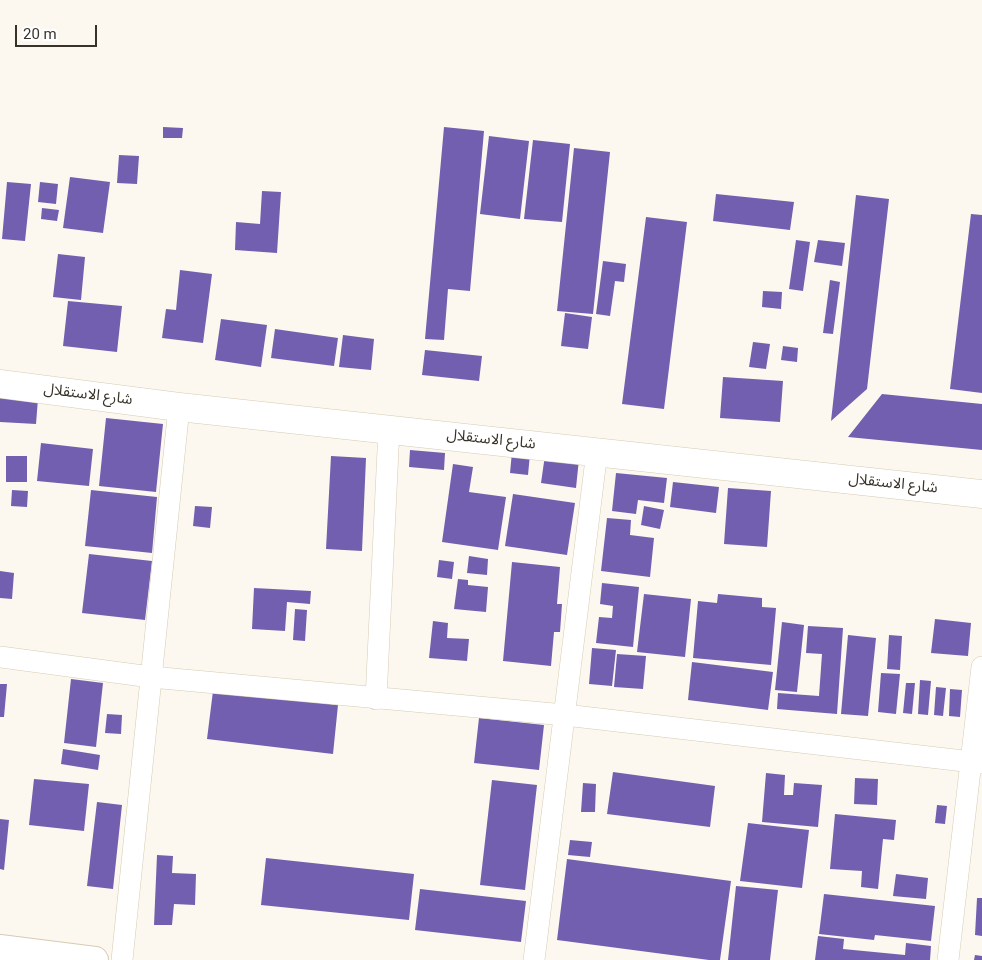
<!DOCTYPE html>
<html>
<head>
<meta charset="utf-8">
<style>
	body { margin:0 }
	#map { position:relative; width:982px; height:960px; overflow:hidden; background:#fdf8ef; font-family:Roboto,sans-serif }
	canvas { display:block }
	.scale { position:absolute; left:15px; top:25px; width:82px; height:22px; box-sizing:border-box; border:2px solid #38332a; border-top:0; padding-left:6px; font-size:15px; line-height:18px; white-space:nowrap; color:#38332a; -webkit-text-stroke:4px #fff; paint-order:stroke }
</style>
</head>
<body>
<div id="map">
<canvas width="982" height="960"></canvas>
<div class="scale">20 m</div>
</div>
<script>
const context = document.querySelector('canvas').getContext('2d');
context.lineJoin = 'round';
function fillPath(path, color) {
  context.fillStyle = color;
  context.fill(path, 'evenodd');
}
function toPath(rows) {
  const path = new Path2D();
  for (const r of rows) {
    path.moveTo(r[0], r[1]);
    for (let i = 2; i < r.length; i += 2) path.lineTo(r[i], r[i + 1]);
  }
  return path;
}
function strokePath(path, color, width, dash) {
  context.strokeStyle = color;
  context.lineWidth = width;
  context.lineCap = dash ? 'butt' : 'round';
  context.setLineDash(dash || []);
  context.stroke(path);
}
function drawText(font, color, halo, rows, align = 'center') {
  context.font = font + ' Roboto,"Noto Sans Arabic",sans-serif';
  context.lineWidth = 5;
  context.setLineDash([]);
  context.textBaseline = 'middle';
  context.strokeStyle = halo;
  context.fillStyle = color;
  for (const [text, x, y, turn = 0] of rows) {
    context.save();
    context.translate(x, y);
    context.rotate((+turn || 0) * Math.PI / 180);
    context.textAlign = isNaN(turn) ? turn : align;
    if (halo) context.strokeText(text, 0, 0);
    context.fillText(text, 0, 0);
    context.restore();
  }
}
const building = toPath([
	[163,127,183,128,182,138,163,138],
	[444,127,484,131,470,291,448,289,444,340,425,339],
	[489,136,529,141,520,219,480,214],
	[533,140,570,144,562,222,524,219],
	[574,148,610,152,593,314,557,311],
	[119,155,139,156,137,184,117,183],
	[70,177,110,182,103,233,63,228],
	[7,182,31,184,25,241,2,239],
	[40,182,58,184,56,204,38,202],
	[262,191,281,192,277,253,235,250,236,222,260,224],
	[716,194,794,202,790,230,713,221],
	[856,195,889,199,867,389,831,421],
	[42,208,59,210,57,221,41,219],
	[971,214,982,215,982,393,950,389],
	[646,217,687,222,664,409,622,404],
	[796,240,810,242,803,291,789,289],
	[818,240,845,243,842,266,814,262],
	[58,254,85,257,81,300,53,297],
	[603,261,626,264,624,282,615,281,610,316,596,314],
	[180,270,212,274,203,343,162,338,166,309,176,310],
	[830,280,840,282,833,334,823,333],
	[763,291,782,292,781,309,762,307],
	[68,301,122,306,117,352,63,346],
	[565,313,592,317,588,349,561,346],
	[221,319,267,325,261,367,215,360],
	[275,329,338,338,334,366,271,358],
	[343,335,374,339,371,370,339,367],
	[753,342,770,344,766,369,749,367],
	[783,346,798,348,797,362,781,360],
	[425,350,482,356,479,381,422,375],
	[723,377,783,381,780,422,720,418],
	[882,394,982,404,982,450,848,437],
	[0,397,38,399,36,424,0,422],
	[106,418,163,424,156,492,99,486],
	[41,443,93,449,89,486,37,481],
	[410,450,445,453,444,470,409,467],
	[512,452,530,454,528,475,510,473],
	[545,455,579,459,576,488,541,483],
	[6,456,27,456,27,482,6,482],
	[331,456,366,458,362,551,326,549],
	[453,464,473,467,469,492,506,497,498,550,442,542],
	[616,473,667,478,664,503,638,500,636,514,612,511],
	[673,482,719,487,716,513,670,507],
	[728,488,771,491,767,547,724,544],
	[12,490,28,491,27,507,11,506],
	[91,490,157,497,152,553,85,546],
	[513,494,575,503,567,555,505,546],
	[195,506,212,507,210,528,193,526],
	[644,506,664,510,660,529,641,525],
	[607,518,631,520,630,535,654,538,650,577,601,571],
	[89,554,152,561,145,620,82,613],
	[469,556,488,559,487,575,467,573],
	[439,560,454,562,452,579,437,577],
	[512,562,560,567,557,604,562,604,560,632,554,632,551,666,503,661],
	[0,571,14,573,12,599,0,598],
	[458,579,468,580,468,585,488,587,486,612,454,609],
	[602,583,639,587,633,647,596,643,599,617,612,618,613,606,600,604],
	[254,588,311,591,310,604,287,602,285,631,252,629],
	[644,594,691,599,685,657,637,652],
	[718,594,762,598,762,607,776,608,771,665,693,658,698,601,717,603],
	[295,609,307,610,305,641,293,640],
	[935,619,971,623,968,656,931,653],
	[433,621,448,623,447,638,469,639,467,661,429,658],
	[782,622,804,625,797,692,775,690],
	[808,626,843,628,837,714,777,709,778,693,819,696,822,654,806,653],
	[848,635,876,638,868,716,841,714],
	[889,635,902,636,900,670,887,669],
	[592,648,616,650,612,686,589,684],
	[617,654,646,656,643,689,614,687],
	[692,662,773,672,768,710,688,700],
	[881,673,900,674,896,714,878,712],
	[71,679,103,683,96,747,64,743],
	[920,680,931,681,928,715,918,714],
	[906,683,915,683,912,714,903,713],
	[0,684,7,684,4,717,0,717],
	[936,687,946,688,943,716,934,715],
	[950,689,962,690,960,717,949,716],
	[213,691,338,705,333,754,207,739],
	[107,714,122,715,121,734,105,733],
	[479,718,544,725,539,770,474,763],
	[63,749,100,755,98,770,61,764],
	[613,772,715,786,710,827,607,814],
	[766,773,785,775,784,795,793,795,794,783,822,785,818,827,762,822],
	[855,778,878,779,877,805,854,804],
	[34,779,89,784,84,831,29,825],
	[492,780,537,785,525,890,480,885],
	[583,783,596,784,595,812,581,812],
	[97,802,122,805,113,889,87,886],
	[937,805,947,806,945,824,935,823],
	[835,814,896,820,894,840,883,839,878,889,861,887,862,871,830,869],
	[0,819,9,820,4,870,0,869],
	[748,823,809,830,802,888,740,881],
	[570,840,592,842,590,857,568,855],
	[157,855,173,856,172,873,196,874,195,905,174,904,172,925,154,925],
	[266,858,414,874,409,920,261,905],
	[567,859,731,881,720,960,709,960,557,940],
	[896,874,928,878,926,899,893,896],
	[736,886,778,890,770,960,728,960],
	[420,889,526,901,521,942,415,930],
	[824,894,935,906,931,941,875,935,874,940,819,934],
	[977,898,982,898,982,936,975,935],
	[818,936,844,939,843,949,905,955,906,943,931,946,930,960,815,960],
	[975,955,982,956,982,960,974,960]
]);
const minor = toPath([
	[0,657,151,677,565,715,982,763],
	[376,699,389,429],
	[122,960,179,407],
	[534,960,597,451],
	[948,960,982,667]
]);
const tertiary = toPath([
	[0,948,95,960]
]);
const trunk = toPath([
	[0,384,179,407,982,494]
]);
const streetNames = [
	["شارع الاستقلال",88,395,7],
	["شارع الاستقلال",491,440,6],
	["شارع الاستقلال",893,484,6]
];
fillPath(building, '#725faf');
strokePath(minor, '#d6cbb4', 22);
strokePath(tertiary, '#d6cbb4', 28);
strokePath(trunk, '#d6cbb4', 29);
strokePath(minor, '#fff', 21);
strokePath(tertiary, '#fff', 26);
strokePath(trunk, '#fff', 28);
drawText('15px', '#38332a', '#fff', streetNames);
</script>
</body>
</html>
